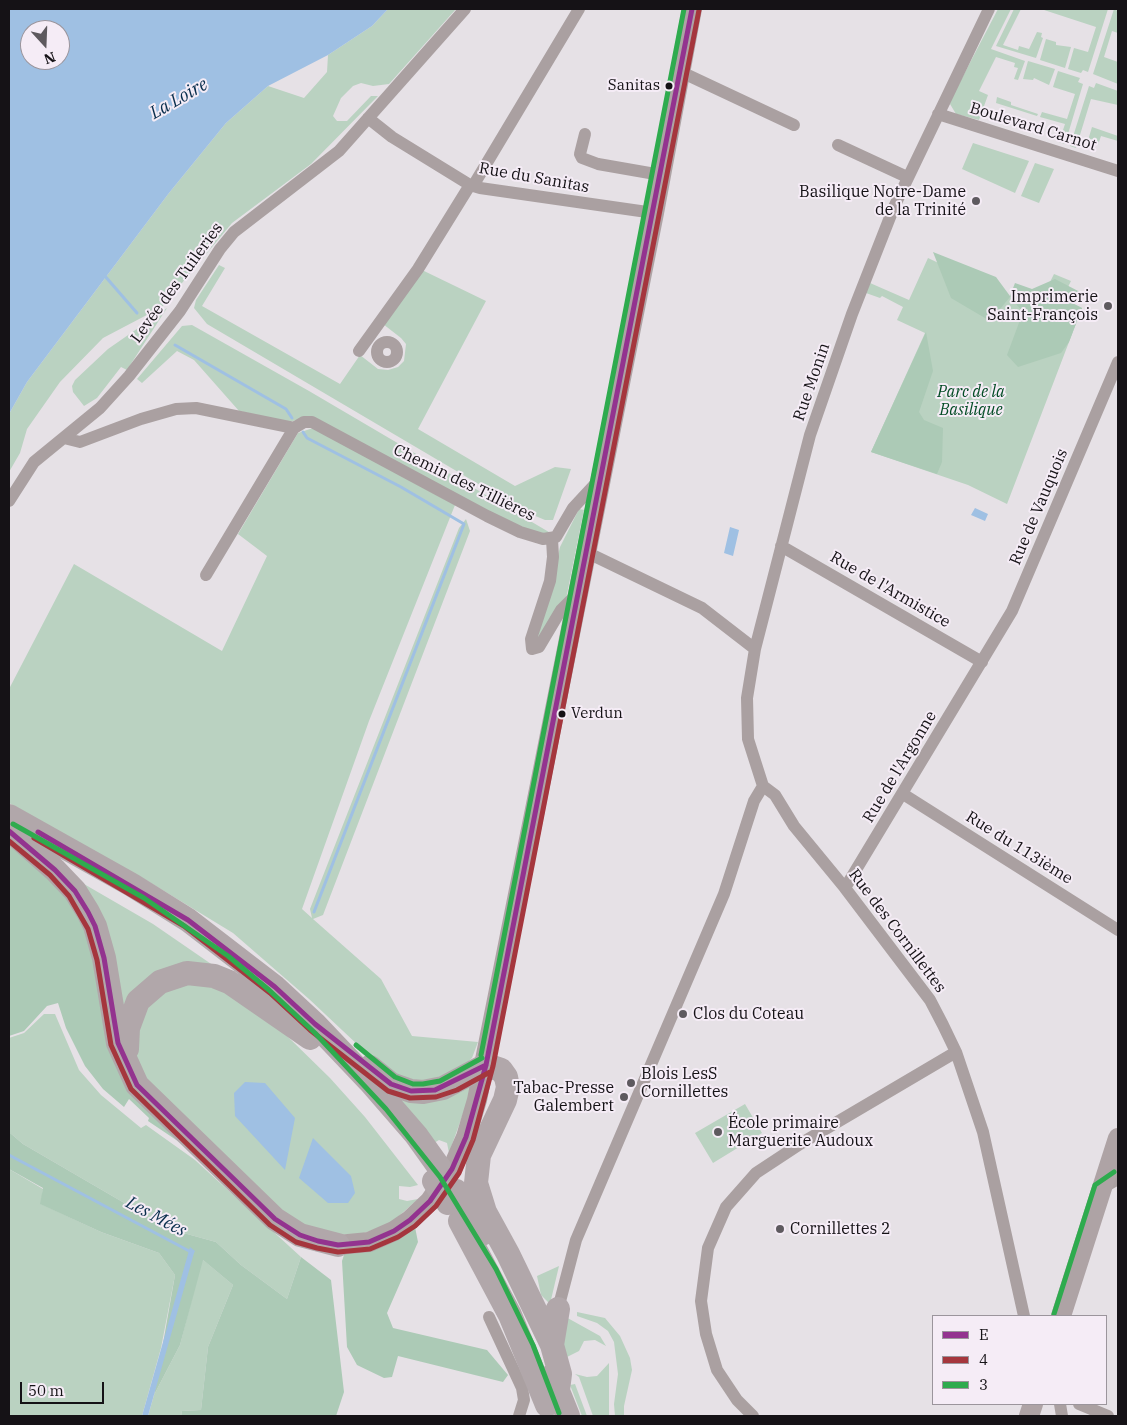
<!DOCTYPE html>
<html>
<head>
<meta charset="utf-8">
<style>
	body { margin:0 }
	#map { position:relative; width:1127px; height:1425px; overflow:hidden; background:#e6e1e6; font-family:"IBM Plex Serif",serif }
	canvas { display:block }
	.frame { position:absolute; inset:0; border:10px solid #151216; pointer-events:none }
	.legend { position:absolute; left:932px; top:1315px; width:175px; height:90px; box-sizing:border-box; background:#f5ecf6; border:1px solid #9b959c; margin:0; padding:6px 9px; list-style:none; font-size:15px; color:#151216 }
	.legend li { display:flex; align-items:center; gap:10px; height:25px }
	.legend b { width:25px; border:1px solid #9b959c }
	.north { position:absolute; left:20px; top:20px; width:50px; height:50px; box-sizing:border-box; background:#f5ecf6; border:1px solid #9b959c; border-radius:50%; rotate:160deg; font-size:14px; font-weight:700; line-height:20px; text-align:center; color:#151216 }
	.north::after { content:''; display:block; margin:auto; width:18px; height:22px; background:#5e5a5f; clip-path:polygon(50% 0,100% 100%,50% 72%,0 100%) }
	.scale { position:absolute; left:20px; top:1382px; width:84px; height:22px; box-sizing:border-box; border:2px solid #151216; border-top:0; padding-left:6px; font-size:15px; line-height:18px; white-space:nowrap; color:#151216; -webkit-text-stroke:4px #f5ecf6; paint-order:stroke }
</style>
</head>
<body>
<div id="map">
<canvas width="1127" height="1425"></canvas>
<div class="frame"></div>
<ul class="legend">
<li><b style="height:6px;background:#93338f"></b>E</li>
<li><b style="height:6px;background:#a5363d"></b>4</li>
<li><b style="height:6px;background:#2eab4e"></b>3</li>
</ul>
<div class="north">N</div>
<div class="scale">50 m</div>
</div>
<script>
const context = document.querySelector('canvas').getContext('2d');
context.lineJoin = 'round';
function fillPath(path, color) {
  context.fillStyle = color;
  context.fill(path, 'evenodd');
}
function toPath(rows) {
  const path = new Path2D();
  for (const r of rows) {
    if (r.length === 3) {
      path.moveTo(r[0] + r[2], r[1]);
      path.arc(r[0], r[1], r[2], 0, 2 * Math.PI);
      continue;
    }
    path.moveTo(r[0], r[1]);
    for (let i = 2; i < r.length; i += 2) path.lineTo(r[i], r[i + 1]);
  }
  return path;
}
function strokePath(path, color, width, dash) {
  context.strokeStyle = color;
  context.lineWidth = width;
  context.lineCap = dash ? 'butt' : 'round';
  context.setLineDash(dash || []);
  context.stroke(path);
}
function drawText(font, color, halo, rows, align = 'center') {
  context.font = font + ' "IBM Plex Serif",serif';
  context.lineWidth = 4;
  context.setLineDash([]);
  context.textBaseline = 'middle';
  context.strokeStyle = halo;
  context.fillStyle = color;
  for (const [text, x, y, turn = 0] of rows) {
    context.save();
    context.translate(x, y);
    context.rotate((+turn || 0) * Math.PI / 180);
    context.textAlign = isNaN(turn) ? turn : align;
    if (halo) context.strokeText(text, 0, 0);
    context.fillText(text, 0, 0);
    context.restore();
  }
}
const green = toPath([
	[388,9,456,9,389,84,373,86,361,83,353,86,341,98,333,116,337,121,347,121,371,96,378,96,311,164,232,223,162,307,103,338,60,382,27,429,20,453,9,472,9,414,27,382,169,193,226,123,268,86,304,98,327,72,328,55,372,26],
	[998,9,1011,9,991,49,1025,61,1018,80,1014,79,1018,68,1014,67,1015,63,996,57,979,91,988,95,979,120,956,114,950,104,951,99],
	[1014,9,1021,9,1003,45,1018,50,1019,46,1029,49,1037,32,1042,33,1041,37,1043,38,1036,58,996,46],
	[1041,9,1108,9,1088,72,1083,70,1081,73,1068,69,1074,48,1088,52,1096,27],
	[1114,9,1118,11,1118,33,1112,31,1104,57,1118,62,1118,84,1093,74],
	[1046,39,1056,42,1056,45,1071,47,1065,68,1040,60],
	[1028,61,1055,69,1049,85,1034,78,1033,80,1023,79],
	[1058,71,1080,78,1078,82,1083,84,1065,144,1059,142,1065,124,1040,117,1042,112,1067,119,1075,94,1053,87],
	[1096,83,1118,91,1118,105,1091,99,1076,148,1070,146,1089,86,1094,88],
	[997,97,1011,102,1011,105,1038,114,1037,116,996,103],
	[1092,127,1118,136,1118,141,1101,136,1098,145,1091,143,1089,137],
	[973,143,1029,161,1015,193,962,169],
	[1035,163,1054,169,1039,203,1021,196],
	[928,258,1010,297,1035,312,1054,274,1071,281,1068,287,1080,292,1074,304,1082,308,1007,504,968,485,871,452,925,333,897,320,903,307,882,296,880,298,866,293,870,283,909,300],
	[219,265,225,268,202,306,340,384,360,355,378,369,388,370,398,367,404,361,406,344,401,338,383,324,422,270,486,301,418,429,515,486,555,467,571,469,553,520,545,520,526,512,207,324,194,308,196,300],
	[167,308,127,370,121,367,97,398,84,406,73,392,72,386,75,380,108,349],
	[192,325,309,391,554,535,548,536,521,528,378,455,310,416,290,422,239,411,194,360,177,351,142,383,137,379,182,326],
	[313,428,455,505,369,721,302,909,312,918,310,909,459,528,466,519,470,531,323,915,313,919,381,979,412,1036,478,1042,472,1058,456,1073,429,1082,398,1077,376,1062,309,999,233,933,146,880,9,803,9,689,74,564,222,651,267,556,238,534,298,433],
	[579,509,584,510,566,599,536,644,560,547],
	[65,873,153,924,217,968,125,1010],
	[204,977,285,1034,330,1078,365,1117,418,1185,410,1187,399,1186,399,1199,407,1201,418,1199,390,1224,361,1234,334,1235,311,1229,283,1214,140,1072,133,1044,151,996],
	[44,1014,55,1014,79,1070,101,1095,141,1128,146,1125,195,1160,301,1257,287,1299,241,1265,216,1242,169,1229,23,1144,9,1132,9,1038,24,1033],
	[472,1078,469,1097,449,1153,447,1143,439,1140,434,1143,389,1089],
	[745,1104,762,1133,713,1163,695,1133],
	[9,1169,43,1189,41,1204,101,1232,159,1253,175,1275,161,1348,142,1416,9,1416],
	[202,1259,233,1285,208,1347,201,1410,182,1411,181,1416,148,1416,154,1395,180,1345],
	[559,1266,550,1304,541,1295,537,1276],
	[577,1312,605,1318,620,1336,630,1358,632,1370,624,1406,624,1416,615,1416,614,1404,618,1374,614,1342,608,1331,597,1323,577,1316],
	[564,1316,600,1336,606,1346,595,1340,584,1341,579,1351,565,1358,558,1329],
	[609,1363,609,1416,593,1416,579,1377,575,1374,587,1377,597,1376],
	[575,1384,587,1416,582,1416,570,1385]
]);
const forest = toPath([
	[933,252,996,277,1010,296,1015,283,1032,289,1055,279,1080,292,1074,304,1082,308,1069,342,1061,353,1018,367,1007,355,1023,312,1010,297,990,321,951,298],
	[926,332,933,371,919,412,924,420,943,428,942,462,937,474,871,452],
	[9,845,47,869,93,930,114,1051,197,1154,148,1121,149,1118,129,1099,124,1107,103,1089,85,1066,66,1028,58,1003,47,1006,24,1031,9,1036],
	[9,1132,23,1144,169,1229,216,1242,241,1265,287,1299,301,1257,331,1280,344,1392,336,1416,181,1416,182,1411,201,1410,208,1347,233,1285,203,1260,180,1345,154,1395,175,1275,159,1253,101,1232,40,1204,43,1188,9,1169],
	[415,1227,418,1242,387,1313,393,1328,487,1350,508,1375,503,1382,398,1356,392,1377,384,1378,357,1365,347,1347,342,1261,345,1252]
]);
const water = toPath([
	[10,9,388,9,372,26,328,55,268,86,226,123,169,193,27,382,9,414],
	[30,30,60,30,60,60,30,60],
	[975,508,988,514,985,521,971,515],
	[730,527,739,530,733,556,724,553],
	[245,1082,265,1083,295,1118,285,1170,235,1116,234,1093],
	[313,1138,351,1176,355,1193,348,1203,328,1203,299,1178],
	[190,1247,195,1251,194,1253,148,1416,142,1416]
]);
const stream = toPath([
	[104,275,137,313],
	[175,345,286,409,292,418],
	[303,432,307,438,401,487,464,524,314,912],
	[9,1155,191,1252]
]);
const street = toPath([
	[679,71,794,125],
	[938,114,1118,171],
	[368,118,392,137,470,185,480,188,654,213],
	[585,134,580,154,582,158,598,164,661,175],
	[838,145,907,177],
	[473,186,579,9],
	[387,352,10],
	[359,351,418,269,470,185],
	[64,438,80,442,141,419,176,409,196,408,294,428,304,422,312,422,487,516,520,532,543,539,556,537,573,508,598,481],
	[9,501,34,462,100,408,129,376,180,311,220,249,234,232,339,151,465,9],
	[552,539,553,557,550,581,531,639,532,649,539,647,561,610,577,594],
	[781,546,982,662],
	[586,552,702,608,755,649],
	[206,575,294,428],
	[763,786,748,739,747,698,755,649,810,435,852,314,894,207,989,9],
	[763,786,775,795,794,826,845,888,930,1000,943,1025,956,1052,983,1132,1024,1316],
	[903,794,1118,930],
	[845,888,1012,611,1118,362],
	[1102,1188,1118,1179],
	[558,1309,576,1240,724,894,754,801,763,786],
	[489,1317,522,1388,524,1400,519,1416],
	[1060,1404,1062,1416],
	[1079,1404,1108,1416],
	[753,1416,737,1400,717,1370,706,1334,701,1301,708,1248,726,1207,756,1173,800,1144,956,1052]
]);
const primary = toPath([
	[338,1245,369,1242,394,1231,410,1220,430,1201,452,1169,466,1137,477,1100,654,213,692,9],
	[1061,1316,1118,1138],
	[1029,1416,1033,1404]
]);
const highway = toPath([
	[9,816,132,885,188,920,275,987,315,1024,370,1082,416,1135,441,1170],
	[13,833,55,870,75,891,88,912,95,926,104,958,118,1043,137,1085,275,1219,300,1235,338,1245],
	[127,1049,128,1028,138,1001,160,982,187,973,214,976,229,982,310,1038],
	[370,1067,391,1084,411,1091,423,1092,443,1088,486,1065,501,1070,506,1077,508,1087,505,1100,479,1155,476,1183,485,1212,508,1254,552,1345,560,1374,558,1390],
	[456,1191,482,1234],
	[460,1221,510,1315,547,1405],
	[552,1345,558,1309],
	[552,1376,568,1416]
]);
const highwayBridge = toPath([
	[434,1181,448,1203]
]);
const bus1 = toPath([
	[9,831,55,870,75,891,88,912,95,926,104,958,118,1043,137,1085,275,1219,300,1235,318,1241,338,1245,369,1242,394,1231,410,1220,430,1201,452,1169,466,1137,486,1065,692,9],
	[38,832,188,920,275,987,315,1024,391,1084,411,1091,435,1090,486,1065]
]);
const bus2 = toPath([
	[34,838,184,926,270,993,310,1030,388,1091,410,1098,436,1097,457,1090,490,1072],
	[9,841,50,875,69,896,88,929,97,960,111,1045,131,1089,270,1225,296,1242,317,1248,338,1252,370,1249,398,1237,415,1226,436,1206,459,1173,473,1140,493,1066,699,10]
]);
const bus3 = toPath([
	[13,824,144,898,228,956,269,990,315,1033,386,1109,440,1177,496,1269,533,1345,559,1413],
	[356,1045,395,1077,413,1084,423,1084,440,1081,482,1058],
	[481,1055,684,9],
	[1054,1314,1095,1185,1114,1172]
]);
const markers = [
	[669,86,4.5,"#151216"],
	[976,201,5,"#5e5a5f"],
	[1108,306,5,"#5e5a5f"],
	[562,714,4.5,"#151216"],
	[683,1014,5,"#5e5a5f"],
	[631,1083,5,"#5e5a5f"],
	[624,1097,5,"#5e5a5f"],
	[718,1132,5,"#5e5a5f"],
	[780,1229,5,"#5e5a5f"]
];
const busNames = [
	["Sanitas",660,86],
	["Verdun",571,714,"left"]
];
const streetNames = [
	["Boulevard Carnot",1033,127,17],
	["Rue du Sanitas",534,178,10],
	["Levée des Tuileries",177,283,-54],
	["Rue Monin",812,382,-71],
	["Chemin des Tillières",464,483,26],
	["Rue de Vauquois",1039,507,-67],
	["Rue de l'Armistice",890,590,30],
	["Rue de l'Argonne",900,767,-59],
	["Rue du 113ième",1019,848,32],
	["Rue des Cornillettes",897,931,53]
];
const poiNames = [
	["Basilique Notre-Dame",966,192,"right"],
	["de la Trinité",966,210,"right"],
	["Imprimerie",1098,297,"right"],
	["Saint-François",1098,315,"right"],
	["Clos du Coteau",693,1014],
	["Blois LesS",641,1074],
	["Cornillettes",641,1092],
	["Tabac-Presse",614,1088,"right"],
	["Galembert",614,1106,"right"],
	["École primaire",728,1123],
	["Marguerite Audoux",728,1141],
	["Cornillettes 2",790,1229]
];
const parkNames = [
	["Parc de la",971,392],
	["Basilique",971,410]
];
const waterNames = [
	["La Loire",179,99,-30],
	["Les Mées",156,1217,28]
];
fillPath(green, '#bad2c1');
fillPath(forest, '#accab6');
fillPath(water, '#9fc0e3');
strokePath(stream, '#9fc0e3', 3);
strokePath(street, '#aaa0a1', 12);
strokePath(primary, '#aea3a5', 20);
strokePath(highway, '#b1a7aa', 24);
strokePath(highwayBridge, '#b1a7aa', 24);
strokePath(bus1, '#93338f', 5);
strokePath(bus2, '#a5363d', 5);
strokePath(bus3, '#2eab4e', 5);
for (const [x, y, r, color] of markers) {
  const dot = new Path2D();
  dot.arc(x, y, r, 0, 2 * Math.PI);
  context.fillStyle = color;
  context.fill(dot);
  strokePath(dot, '#f5ecf6', 2);
}
drawText('15px', '#151216', '#f5ecf6', busNames, 'right');
drawText('16px', '#151216', '#f5ecf6', streetNames);
drawText('16px', '#151216', '#f5ecf6', poiNames, 'left');
drawText('italic 16px', '#034c25', '#f5ecf6', parkNames);
drawText('italic 18px', '#092e4d', '#f5ecf6', waterNames);
</script>
</body>
</html>
